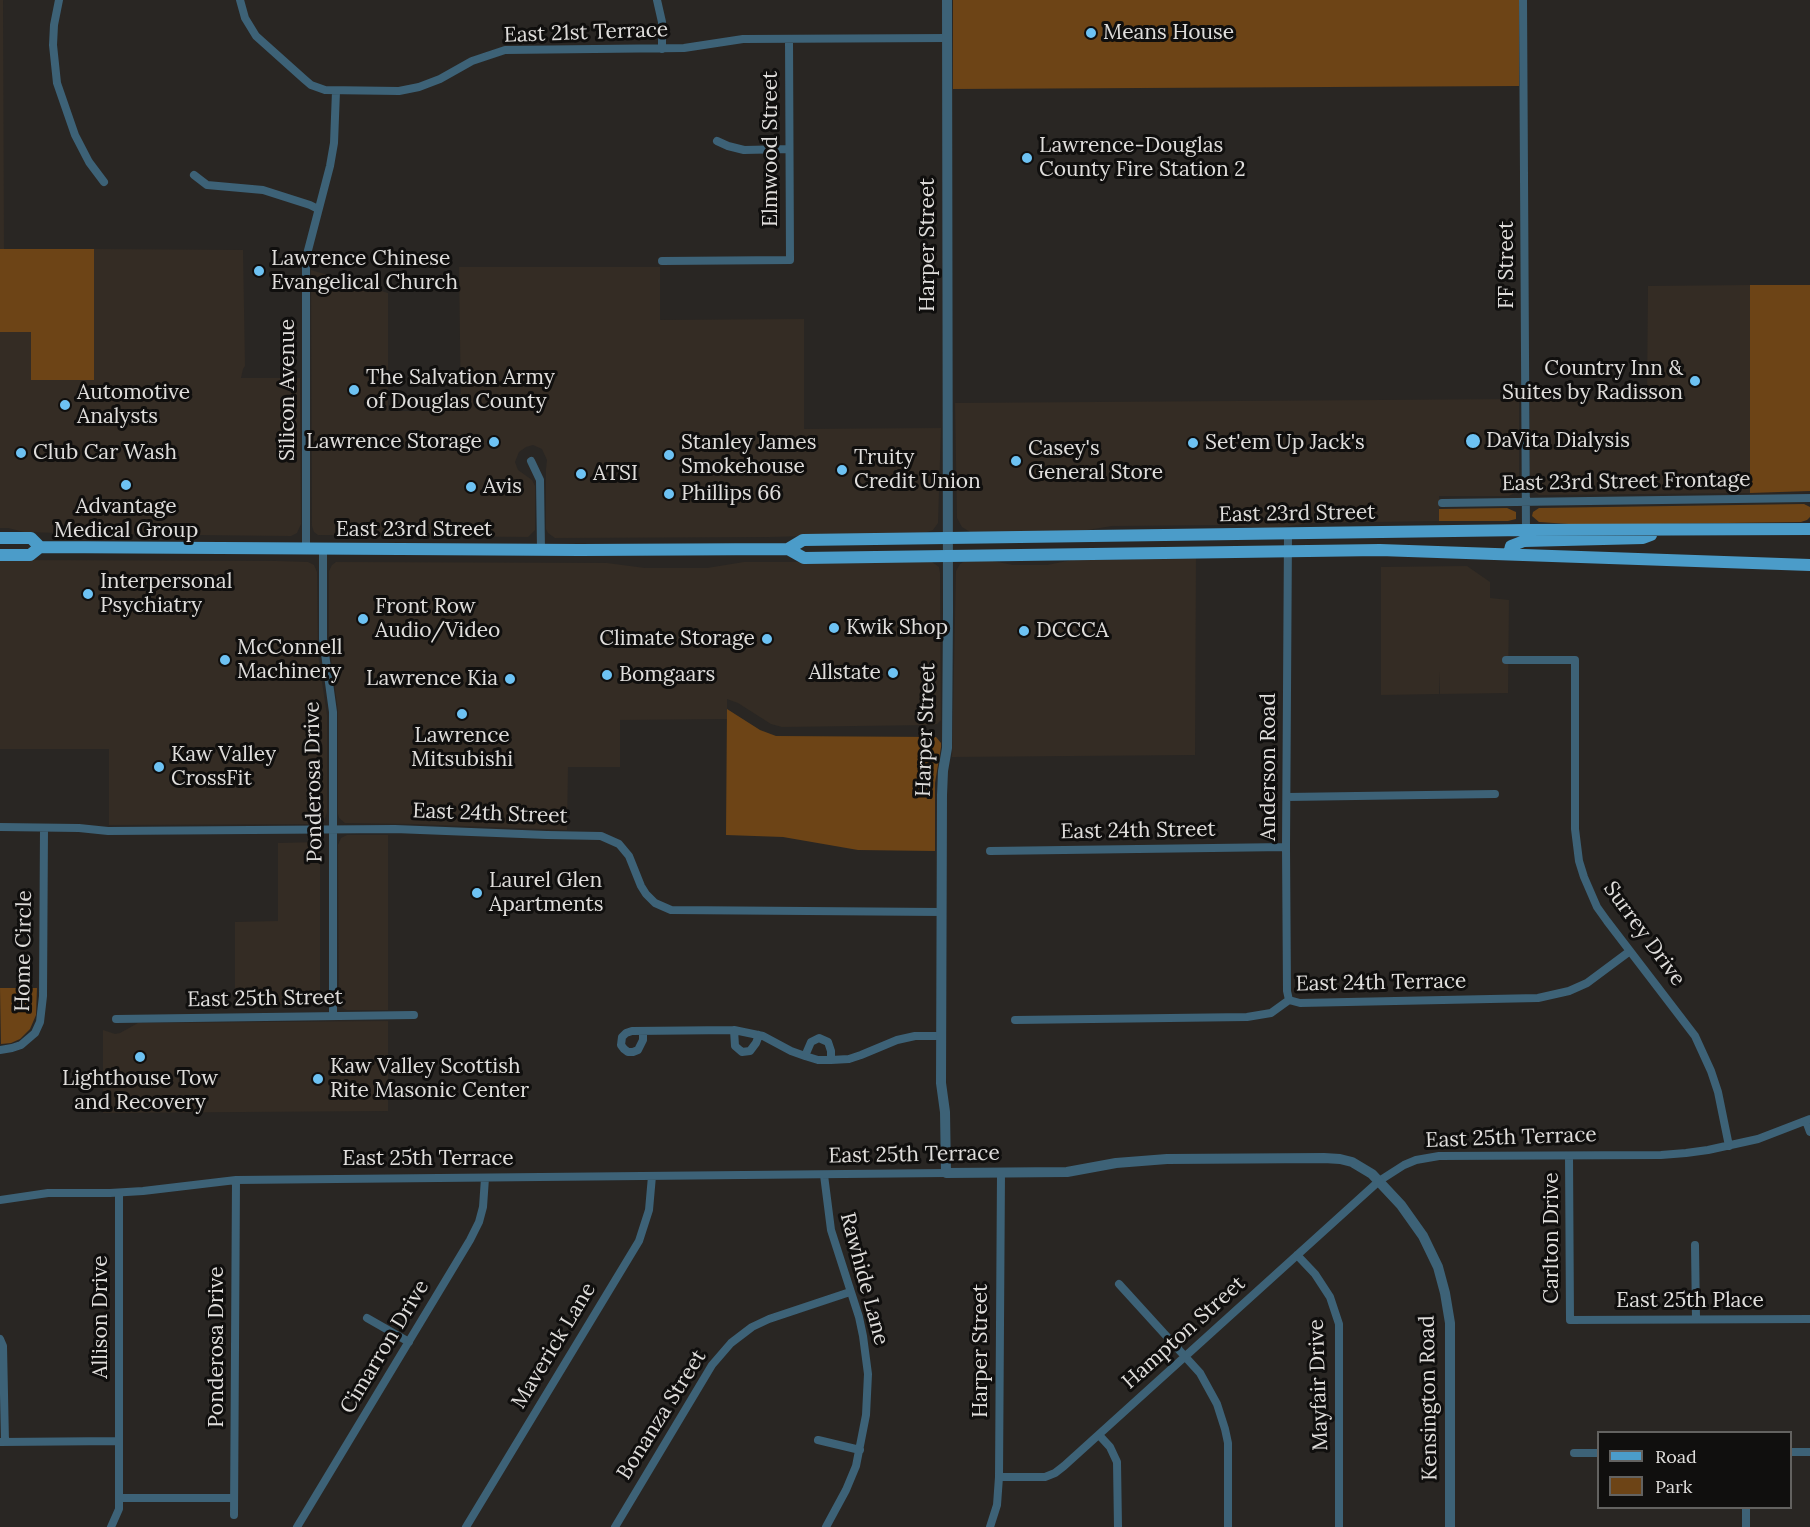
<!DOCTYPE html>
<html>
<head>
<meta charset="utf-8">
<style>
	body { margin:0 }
	#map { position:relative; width:1810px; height:1527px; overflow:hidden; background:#292623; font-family:Lora,serif }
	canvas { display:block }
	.legend { position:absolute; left:1597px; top:1431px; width:195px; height:78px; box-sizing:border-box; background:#100f0e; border:2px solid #636260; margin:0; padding:8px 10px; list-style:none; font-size:18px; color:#e0dedc }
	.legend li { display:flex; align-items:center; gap:12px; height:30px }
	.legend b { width:30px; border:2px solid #636260 }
</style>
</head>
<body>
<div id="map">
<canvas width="1810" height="1527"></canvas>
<ul class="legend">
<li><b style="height:8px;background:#4b9cc9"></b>Road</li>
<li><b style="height:16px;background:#6d4416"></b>Park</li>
</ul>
</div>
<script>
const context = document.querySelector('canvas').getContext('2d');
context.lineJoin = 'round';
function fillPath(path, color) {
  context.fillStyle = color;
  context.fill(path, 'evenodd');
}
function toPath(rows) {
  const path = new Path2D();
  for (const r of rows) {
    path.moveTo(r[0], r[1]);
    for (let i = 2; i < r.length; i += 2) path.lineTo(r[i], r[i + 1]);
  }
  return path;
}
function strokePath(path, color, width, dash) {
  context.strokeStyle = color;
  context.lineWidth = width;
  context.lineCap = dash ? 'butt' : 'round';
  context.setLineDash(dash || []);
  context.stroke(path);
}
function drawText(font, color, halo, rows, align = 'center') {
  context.font = font + ' Lora,serif';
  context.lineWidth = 6;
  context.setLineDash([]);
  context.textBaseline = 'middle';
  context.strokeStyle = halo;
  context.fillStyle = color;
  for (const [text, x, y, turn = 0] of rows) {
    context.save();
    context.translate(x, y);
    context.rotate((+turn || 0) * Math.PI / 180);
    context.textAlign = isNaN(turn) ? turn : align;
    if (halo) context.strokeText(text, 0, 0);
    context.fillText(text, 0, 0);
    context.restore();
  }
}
const built = toPath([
	[0,0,3,0,4,249,0,249],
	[94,249,243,250,245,366,243,369,241,378,300,378,301,524,297,533,291,536,94,534,24,532,8,528,0,528,0,332,31,332,94,380],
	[459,267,660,267,660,320,804,319,804,429,941,428,938,523,933,530,924,533,770,537,555,538,548,533,546,529,546,469,547,460,542,449,533,445,526,447,519,452,515,462,518,470,532,480,535,486,535,530,528,537,318,535,314,532,312,526,311,270,388,293,388,411,461,411],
	[1750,285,1750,493,1539,495,1533,491,1530,486,1530,400,1647,399,1648,286],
	[1519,399,1519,488,1516,492,1509,496,1439,496,1439,521,1309,523,1271,529,1230,525,1112,526,1075,532,970,532,962,527,957,518,955,403],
	[1196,558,1195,755,952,757,956,571,960,564,965,561,988,560,1013,565,1047,565,1072,560],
	[0,560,277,561,308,562,314,565,317,572,318,655,327,715,327,813,324,821,317,824,109,825,109,749,0,749],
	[336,562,607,563,645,568,707,568,744,562,932,562,939,567,940,573,941,720,937,724,932,725,782,727,771,724,738,703,727,699,727,719,620,720,620,767,568,767,567,830,413,824,345,823,339,818,338,814,338,711,329,643,329,571,332,565],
	[1467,566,1490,582,1490,598,1509,600,1508,693,1440,694,1440,671,1439,694,1381,695,1381,567],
	[347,835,388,835,388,1010,347,1010,343,1008,339,1003,338,845,341,838],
	[320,842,320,1004,235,1004,235,922,278,921,278,843],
	[388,1021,388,1111,103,1113,103,1030,115,1034,120,1033,138,1023]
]);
const green = toPath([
	[953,0,1519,0,1519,86,953,89],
	[0,249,94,249,94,380,31,380,31,332,0,332],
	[1750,285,1810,285,1810,491,1750,493],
	[1804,504,1810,507,1810,517,1807,520,1801,522,1583,525,1539,522,1532,516,1533,512,1539,508],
	[1507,508,1516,512,1516,519,1508,521,1439,521,1439,509],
	[727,709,760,730,776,736,936,737,941,743,941,747,935,783,935,851,858,850,783,837,726,835],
	[0,988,37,988,36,1015,30,1029,20,1039,11,1043,1,1044]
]);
const minor = toPath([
	[59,0,54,25,53,45,57,83,75,135,89,162,104,182],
	[240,0,245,18,256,36,304,79,311,85,325,90,399,91,419,87,440,79,472,61,505,50,684,48,743,39,947,38],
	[657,0,662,22,662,49],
	[1523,0,1526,530],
	[717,141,728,146,744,150,789,149],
	[194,175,207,185,263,190,310,205,318,209],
	[662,261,790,260,789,39],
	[531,461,540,480,541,550],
	[1442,503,1810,498],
	[1288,534,1286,847,1287,991,1289,1000],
	[306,549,306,258,330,166,334,143,336,91],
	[323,549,323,639,333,712,333,1016],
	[1506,660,1575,660,1575,829,1579,861,1584,877,1597,907,1607,921,1695,1036,1711,1071,1718,1092,1729,1146],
	[1287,797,1495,794],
	[0,827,79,828,108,831,395,829,547,835,601,836,619,844,629,856,641,886,646,894,655,903,671,910,942,912],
	[990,851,1286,847],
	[1289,1000,1300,1003,1538,998,1569,991,1587,983,1630,951],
	[116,1019,414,1015],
	[1015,1020,1247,1017,1271,1013,1289,1000],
	[734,1030,735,1046,742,1052,750,1051,756,1043,759,1035],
	[643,1031,643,1040,638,1050,633,1052,628,1052,624,1049,621,1045,622,1037,626,1033,632,1031,734,1030,763,1036,791,1051,805,1056,818,1060,831,1060,849,1059,861,1055,897,1040,915,1036,941,1036],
	[0,1050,12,1048,21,1045,35,1033,40,1022,43,996,44,828],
	[805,1056,811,1042,819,1038,828,1042,831,1051,831,1060],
	[1806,1121,1810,1132],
	[1569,1156,1570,1320,1810,1319],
	[824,1175,831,1230,859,1317,863,1336,868,1374,866,1415,856,1466,846,1490,826,1527],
	[0,1200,48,1193,110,1193,143,1191,236,1180,946,1173],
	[1695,1245,1696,1319],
	[1297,1255,1315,1274,1330,1297,1339,1324,1339,1527],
	[1119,1284,1200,1373,1217,1404,1225,1429,1228,1443,1228,1527],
	[367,1318,409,1342],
	[0,1339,3,1346,5,1442],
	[1099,1435,1110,1447,1117,1462,1118,1527],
	[818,1440,860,1450],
	[0,1442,119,1441],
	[1790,1452,1810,1452],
	[1574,1453,1598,1453],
	[999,1477,1045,1477,1055,1473,1064,1466,1379,1181,1404,1165,1416,1160,1439,1156,1661,1155,1686,1153,1708,1150,1758,1139,1810,1119],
	[119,1498,234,1498],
	[1746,1508,1746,1527],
	[234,1515,236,1180],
	[111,1527,119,1509,119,1193],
	[297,1527,470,1240,479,1222,483,1207,485,1178],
	[466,1527,639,1241,649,1210,652,1176],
	[615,1527,712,1365,731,1343,752,1327,769,1319,850,1292],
	[990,1527,997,1505,999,1477,1001,1173]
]);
const tertiary = toPath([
	[947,0,948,612,947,748,943,771,942,795,941,1083,945,1112,946,1173,1067,1172,1116,1163,1167,1159,1324,1158,1340,1159,1352,1162,1372,1174,1401,1205,1423,1236,1438,1267,1445,1293,1450,1323,1450,1527]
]);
const primary = toPath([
	[0,538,31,538,40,547],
	[788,549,803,540,1526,530,1810,529],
	[1509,554,1511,546,1524,541,1643,538,1651,535],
	[0,555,30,555,40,547,580,550,788,549,804,558,1380,550,1810,565]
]);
const markers = [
	[1091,33,6,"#6dc2f3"],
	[1027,158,6,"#6dc2f3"],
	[259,271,6,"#6dc2f3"],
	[1695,381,6,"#6dc2f3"],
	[354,390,6,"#6dc2f3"],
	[65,405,6,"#6dc2f3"],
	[1473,441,8,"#6dc2f3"],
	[494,442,6,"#6dc2f3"],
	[1193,443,6,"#6dc2f3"],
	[21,453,6,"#6dc2f3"],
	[669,455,6,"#6dc2f3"],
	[1016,461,6,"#6dc2f3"],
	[842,470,6,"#6dc2f3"],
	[581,474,6,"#6dc2f3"],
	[126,485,6,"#6dc2f3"],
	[471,487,6,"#6dc2f3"],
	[669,494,6,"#6dc2f3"],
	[88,594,6,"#6dc2f3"],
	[363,619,6,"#6dc2f3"],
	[834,628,6,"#6dc2f3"],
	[1024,631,6,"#6dc2f3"],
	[767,639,6,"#6dc2f3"],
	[225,660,6,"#6dc2f3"],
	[893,673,6,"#6dc2f3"],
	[607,675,6,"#6dc2f3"],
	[510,679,6,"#6dc2f3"],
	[462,714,6,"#6dc2f3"],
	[159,767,6,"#6dc2f3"],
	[477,893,6,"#6dc2f3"],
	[140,1057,6,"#6dc2f3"],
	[318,1079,6,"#6dc2f3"]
];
const streetNames = [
	["East 21st Terrace",586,33,-2],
	["Elmwood Street",771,149,-90],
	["Harper Street",928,245,-90],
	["FF Street",1507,265,-90],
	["Silicon Avenue",288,390,-90],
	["East 23rd Street Frontage",1626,482,-1],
	["East 23rd Street",1297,514,-1],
	["East 23rd Street",414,530],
	["Harper Street",926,730,-88],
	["Anderson Road",1269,767,-90],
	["Ponderosa Drive",314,782,-91],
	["East 24th Street",490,814,2],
	["East 24th Street",1138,831,-1],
	["Surrey Drive",1644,934,54],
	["Home Circle",24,951,-89],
	["East 24th Terrace",1381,983,-1],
	["East 25th Street",265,999,-1],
	["East 25th Terrace",1511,1138,-2],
	["East 25th Terrace",914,1155,-1],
	["East 25th Terrace",428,1159],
	["Carlton Drive",1552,1238,-90],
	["Rawhide Lane",864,1279,75],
	["East 25th Place",1690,1301],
	["Allison Drive",101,1317,-90],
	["Hampton Street",1184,1333,-42],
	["Maverick Lane",554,1346,-59],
	["Ponderosa Drive",217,1347,-90],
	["Cimarron Drive",385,1347,-59],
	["Harper Street",981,1351,-90],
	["Mayfair Drive",1319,1385,-92],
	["Kensington Road",1429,1398,-91],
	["Bonanza Street",662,1415,-58]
];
const poiNames = [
	["Means House",1103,33],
	["Lawrence-Douglas",1039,146],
	["County Fire Station 2",1039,170],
	["Lawrence Chinese",271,259],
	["Evangelical Church",271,283],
	["Country Inn &",1683,369,"right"],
	["Suites by Radisson",1683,393,"right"],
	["The Salvation Army",366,378],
	["of Douglas County",366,402],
	["Automotive",77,393],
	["Analysts",77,417],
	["DaVita Dialysis",1486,441],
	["Lawrence Storage",482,442,"right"],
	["Stanley James",681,443],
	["Smokehouse",681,467],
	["Set'em Up Jack's",1205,443],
	["Casey's",1028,449],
	["General Store",1028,473],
	["Club Car Wash",33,453],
	["Truity",854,458],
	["Credit Union",854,482],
	["ATSI",593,474],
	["Avis",483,487],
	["Phillips 66",681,494],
	["Advantage",126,507,"center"],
	["Medical Group",126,531,"center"],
	["Interpersonal",100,582],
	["Psychiatry",100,606],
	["Front Row",375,607],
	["Audio/Video",375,631],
	["Kwik Shop",846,628],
	["DCCCA",1036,631],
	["Climate Storage",755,639,"right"],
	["McConnell",237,648],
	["Machinery",237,672],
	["Allstate",881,673,"right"],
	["Bomgaars",619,675],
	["Lawrence Kia",498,679,"right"],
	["Lawrence",462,736,"center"],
	["Mitsubishi",462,760,"center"],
	["Kaw Valley",171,755],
	["CrossFit",171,779],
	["Laurel Glen",489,881],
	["Apartments",489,905],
	["Kaw Valley Scottish",330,1067],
	["Rite Masonic Center",330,1091],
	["Lighthouse Tow",140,1079,"center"],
	["and Recovery",140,1103,"center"]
];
fillPath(built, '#342c24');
fillPath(green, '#6d4416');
strokePath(minor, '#3d6277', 8);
strokePath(tertiary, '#3d6277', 10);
strokePath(primary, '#4b9cc9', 12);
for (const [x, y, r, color] of markers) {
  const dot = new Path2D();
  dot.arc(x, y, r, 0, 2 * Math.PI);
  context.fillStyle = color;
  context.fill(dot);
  strokePath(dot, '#100f0e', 2);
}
drawText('21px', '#e0dedc', '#100f0e', streetNames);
drawText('21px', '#e0dedc', '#100f0e', poiNames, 'left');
</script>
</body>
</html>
